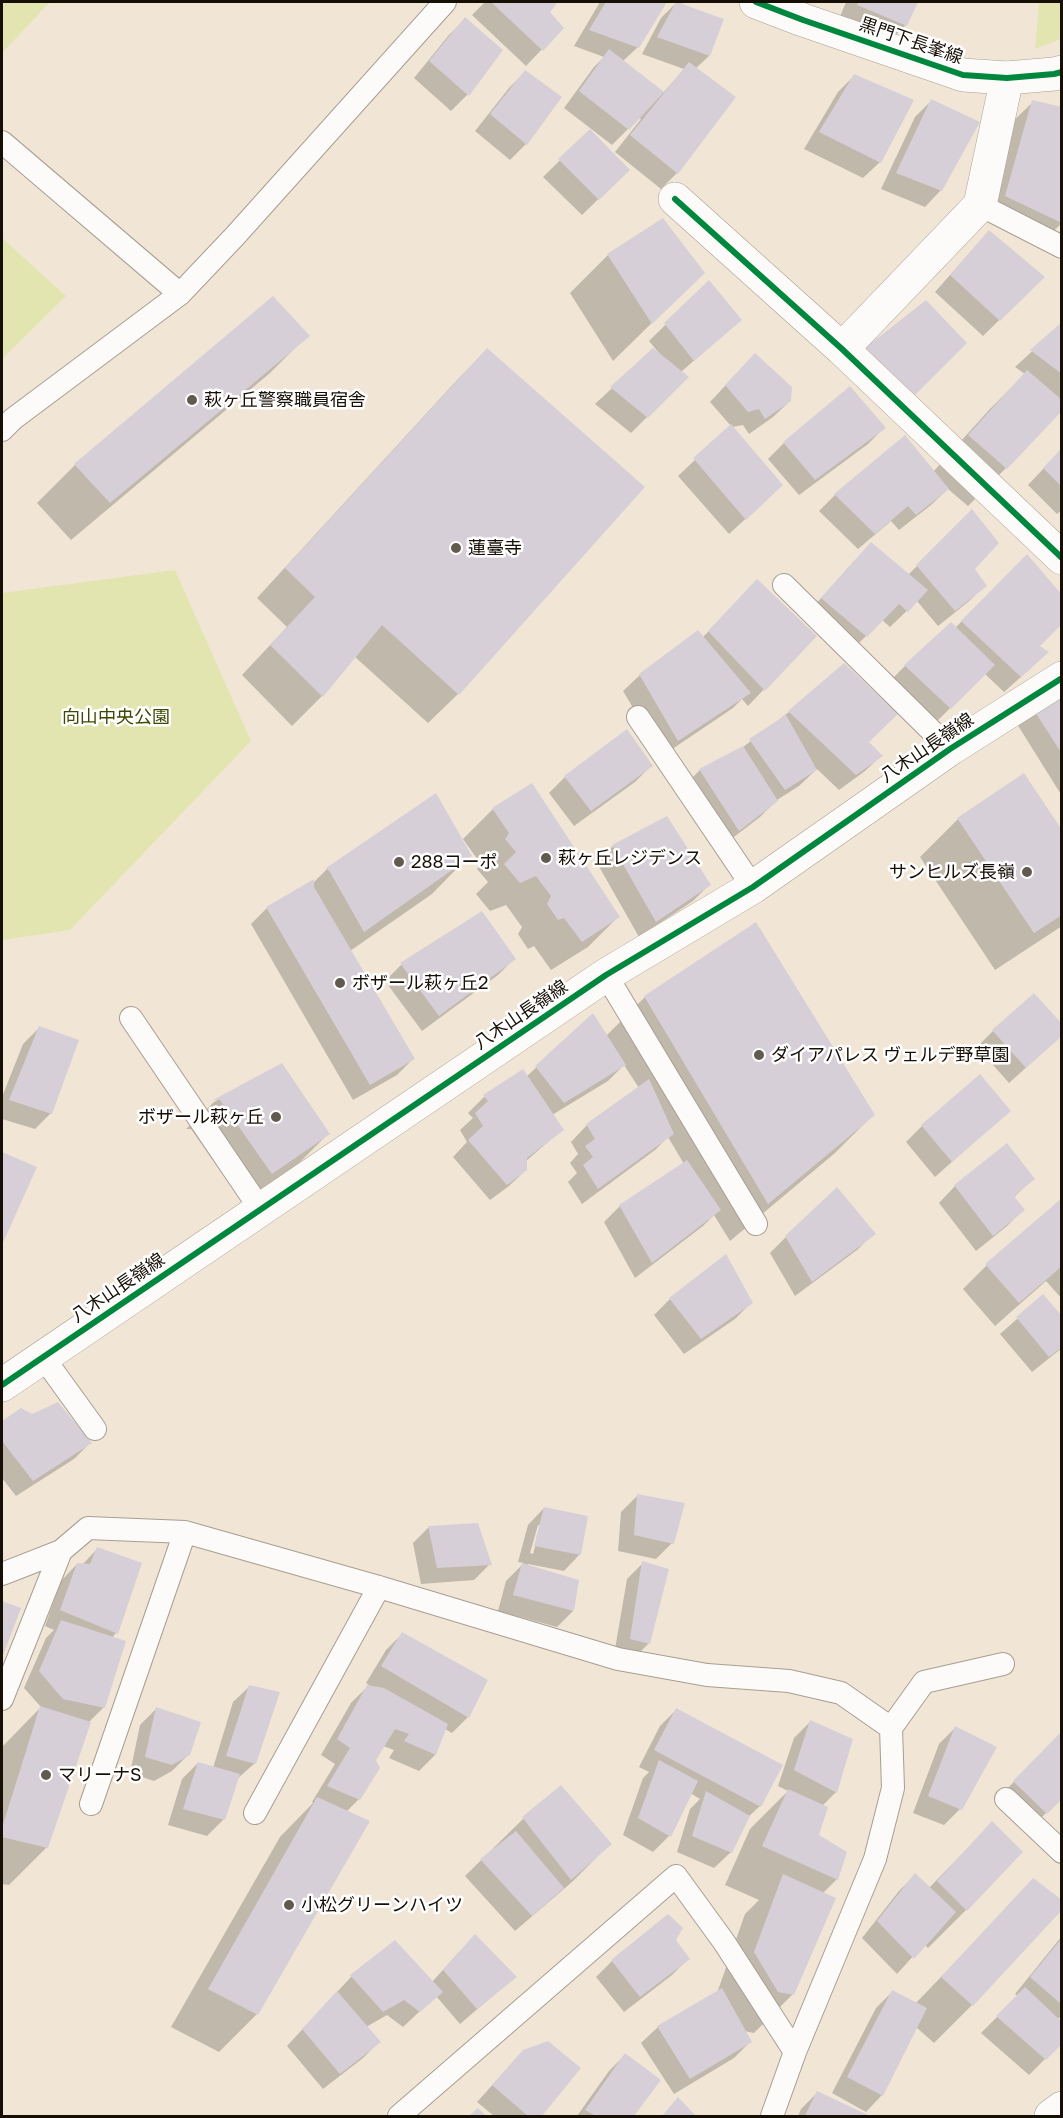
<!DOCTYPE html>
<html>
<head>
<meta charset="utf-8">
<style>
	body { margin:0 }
	#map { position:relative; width:1063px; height:2118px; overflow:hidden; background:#f1e6d6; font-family:"Golos Text",sans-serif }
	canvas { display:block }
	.frame { position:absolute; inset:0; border:3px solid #160f06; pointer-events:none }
</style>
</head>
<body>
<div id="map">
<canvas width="1063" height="2118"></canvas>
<div class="frame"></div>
</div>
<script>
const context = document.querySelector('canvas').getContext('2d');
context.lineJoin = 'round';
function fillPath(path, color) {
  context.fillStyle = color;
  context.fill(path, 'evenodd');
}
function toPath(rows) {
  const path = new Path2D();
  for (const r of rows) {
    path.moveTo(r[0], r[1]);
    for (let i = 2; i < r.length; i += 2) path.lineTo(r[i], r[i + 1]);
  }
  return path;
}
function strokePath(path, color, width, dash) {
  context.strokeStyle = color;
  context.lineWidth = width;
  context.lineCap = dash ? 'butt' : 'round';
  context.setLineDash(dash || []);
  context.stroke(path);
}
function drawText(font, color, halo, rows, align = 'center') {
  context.font = font + ' "Golos Text","Noto Sans JP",sans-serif';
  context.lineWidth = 5;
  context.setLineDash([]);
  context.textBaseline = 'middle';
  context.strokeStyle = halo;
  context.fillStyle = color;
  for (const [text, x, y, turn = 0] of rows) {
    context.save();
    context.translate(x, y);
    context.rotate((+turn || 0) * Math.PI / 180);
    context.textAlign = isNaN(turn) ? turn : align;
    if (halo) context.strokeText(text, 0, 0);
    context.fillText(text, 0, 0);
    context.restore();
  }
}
const green = toPath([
	[2,2,50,2,2,53],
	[1039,2,1061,2,1061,39,1035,49],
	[2,238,66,296,2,359],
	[175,570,251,741,70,930,2,940,2,593]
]);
const shadow = toPath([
	[485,2,556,2,548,12,562,28,526,66,472,15],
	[600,2,666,2,638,47,623,61,663,93,684,69,642,54,661,18,677,2,722,20,709,56,695,69,677,173,661,189,615,152,641,119,639,118,612,145,564,108,594,67,604,57,574,46],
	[846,2,916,2,906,25,882,48,835,29],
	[465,19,501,50,467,95,451,111,414,78,449,35],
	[525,72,560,98,526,144,510,160,475,131,509,88],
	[854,76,912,101,880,162,863,178,804,149,838,92],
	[931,101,941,190,925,207,881,189,915,117],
	[1033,102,1062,108,1062,223,1038,246,982,219,1009,125],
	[590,131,628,170,582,215,543,177],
	[973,249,1043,277,983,336,935,292],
	[608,255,664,311,613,361,570,293],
	[709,282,740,320,681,372,687,377,631,433,595,404,653,350,659,353,649,341],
	[1062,324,1062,398,1006,468,968,506,948,489,931,505,899,530,891,521,858,549,819,511,835,495,933,472,989,410,1025,374,1015,367],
	[308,335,270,373,71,540,37,503,75,465],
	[487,350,643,487,458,694,428,723,354,656,322,696,292,726,242,675,287,627,257,598,458,379],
	[739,371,790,401,773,417,749,434,743,425,732,427,765,501,729,534,678,476,731,426,710,402],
	[884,428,868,444,799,495,768,459,784,443],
	[1062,449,1062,510,1057,514,1028,485],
	[972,511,974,569,985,586,968,602,938,626,917,601,890,627,882,620,850,652,806,615,855,560,908,575],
	[1027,556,1038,646,1031,668,1004,692,985,674,934,724,889,682,905,666,955,628],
	[757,582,815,636,748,706,742,699,733,708,662,756,623,691,640,675,698,632,703,637],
	[1062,691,1062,796,1017,724],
	[789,712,867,742,881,756,865,771,839,790,817,769,799,786,777,800,760,817,722,846,684,786,700,770,743,747],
	[651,766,635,782,574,826,549,793,565,777],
	[435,795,470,855,432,894,350,951,414,1058,397,1075,353,1100,251,924,267,908,313,883,327,869],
	[493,809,618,917,588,947,551,970,534,946,528,949,518,934,522,927,506,905,490,911,476,894,488,882,477,869,480,863,463,839],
	[666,818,709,885,693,901,639,937,597,863,613,846],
	[958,819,1062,833,1062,926,995,970,920,857],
	[514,959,498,975,422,1031,385,981,401,965],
	[645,997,873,1115,835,1153,730,1241,714,1215,703,1226,635,1278,604,1222,620,1206,684,1164,668,1137,655,1150,582,1204,568,1182,577,1173,570,1163,578,1154,571,1142,587,1125,639,1088,624,1065,608,1081,552,1115,562,1130,526,1161,526,1170,509,1186,490,1200,453,1157,467,1142,460,1130,473,1118,468,1113,484,1097,522,1071,526,1077,593,1015,606,1036],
	[39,1028,51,1113,35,1129,2,1119,2,1097,23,1044],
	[993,1031,1050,1046,1009,1083,977,1047],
	[281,1065,328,1134,299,1163,242,1202,191,1129,186,1129,214,1102],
	[1009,1111,935,1177,906,1142,922,1126],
	[1007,1145,1033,1179,1013,1198,1023,1210,1007,1226,976,1251,939,1203,955,1186],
	[2,1154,35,1168,2,1241],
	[1062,1200,1062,1299,1046,1281,995,1326,963,1289,986,1266],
	[873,1234,857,1250,795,1296,770,1253,786,1237],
	[725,1256,751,1303,735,1319,684,1354,654,1315,670,1299],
	[1043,1296,1062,1318,1062,1348,1032,1372,1000,1334],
	[21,1410,90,1443,74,1459,16,1496,2,1478,2,1423],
	[637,1496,672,1543,656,1559,618,1551,621,1512],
	[544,1508,580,1554,564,1571,528,1564,527,1566,573,1611,557,1627,498,1611,506,1581,524,1563,518,1562,528,1525],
	[538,1525,541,1525,533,1554,530,1553],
	[429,1527,490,1564,474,1580,421,1584,413,1543],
	[97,1549,140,1564,116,1633,112,1638,104,1707,88,1723,47,1847,9,1885,2,1884,2,1749,3,1746,41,1707,24,1688,46,1638,54,1630,45,1626,61,1581,77,1564,82,1565],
	[643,1563,649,1643,633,1659,614,1655,627,1579],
	[2,1603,19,1609,2,1654],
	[402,1634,468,1717,452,1733,445,1729,435,1755,419,1771,389,1758,394,1750,383,1746,375,1760,359,1799,346,1812,257,2014,219,2052,171,2027,280,1837,313,1803,312,1802,335,1764,321,1755,351,1703,369,1685,366,1683,386,1650],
	[250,1686,255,1763,237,1779,223,1820,207,1836,168,1825,182,1779,198,1763,213,1768,233,1702],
	[156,1709,189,1754,172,1771,154,1781,130,1773,140,1725],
	[676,1710,760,1806,746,1819,731,1852,714,1868,677,1852,690,1809,700,1799,690,1793,669,1836,653,1852,623,1835,643,1778,649,1772,639,1767,660,1726],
	[810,1722,836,1792,822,1806,818,1836,837,1879,823,1893,792,1995,754,2033,744,2031,750,2042,734,2058,674,2094,641,2043,658,2027,717,1993,745,1914,759,1900,725,1885,750,1829,788,1791,778,1786,794,1738],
	[955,1728,960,1809,944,1825,913,1813,939,1744],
	[1062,1733,1062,1797,1030,1829,998,1798],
	[561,1787,610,1844,572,1882,515,1931,465,1876,523,1819],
	[992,1823,966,1910,928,1948,924,1944,897,1974,862,1938,899,1891,915,1875,929,1888],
	[1034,1880,1062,1908,972,2005,934,2043,916,2027,882,2095,866,2112,832,2093,876,2008,892,1992,915,2004],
	[1062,1936,1062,2015,1057,2020,1045,2059,1029,2075,981,2033,1018,1996,1015,1994],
	[674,1940,688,1959,672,1975,624,2012,596,1977,612,1961],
	[395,1942,432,1982,459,1952,515,1977,460,2024,436,1996,403,2027,387,2015,366,2027,379,2042,363,2058,323,2089,287,2046,351,1977],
	[523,2051,579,2068,540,2116,494,2116,477,2102],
	[625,2055,659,2080,633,2116,577,2116,609,2071],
	[817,2093,866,2116,798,2116,801,2109]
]);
const building = toPath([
	[491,2,558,2,550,12,564,28,543,51],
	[606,2,667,2,639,48,589,30],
	[676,2,724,19,710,56,657,37],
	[858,2,918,2,907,26,857,5],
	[465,17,503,50,469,96,429,61],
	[609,49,664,92,629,130,579,91],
	[689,62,736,97,678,174,630,135],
	[525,70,562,97,527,145,490,114],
	[854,74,914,100,881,163,819,132],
	[931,99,980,122,942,191,896,173],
	[1032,100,1062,107,1062,223,1005,196],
	[590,129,630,170,599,200,558,159],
	[663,218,705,273,652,324,607,254],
	[989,230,1045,277,1000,321,950,275],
	[709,280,742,320,694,361,664,323],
	[273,296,310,336,110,503,74,464],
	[926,300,967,343,915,395,865,348],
	[1062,322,1062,374,1030,350],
	[487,348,645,487,459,695,382,625,323,697,270,645,315,597,285,568],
	[653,348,689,377,648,418,610,387],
	[755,353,792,387,791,401,765,419,759,409,748,412,725,385],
	[1027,370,1062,400,1062,411,1007,469,968,435],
	[850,386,886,428,815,480,783,442],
	[731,424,783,485,746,520,693,458],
	[905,435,949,489,916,515,908,506,875,534,834,494],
	[1062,448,1062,487,1043,468],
	[972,509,999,543,975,569,987,586,955,611,916,565],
	[871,542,928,590,908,612,899,604,867,637,821,598],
	[1027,554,1062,595,1062,624,1040,646,1049,652,1021,677,961,621],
	[757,579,817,636,765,691,708,631],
	[951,622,995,665,951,709,904,665],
	[698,630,751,693,678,741,639,674],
	[844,663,898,714,869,742,883,756,856,775,788,711],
	[1062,689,1062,754,1032,707],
	[786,715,817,770,785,790,749,739],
	[627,729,653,766,591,811,564,776],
	[743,746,778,801,739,831,699,769],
	[1024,773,1062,830,1062,915,1034,933,957,818],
	[532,783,620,917,582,942,564,918,558,920,547,904,551,896,536,876,520,883,504,864,516,852,505,839,509,833,492,808],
	[436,793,472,856,364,932,330,872,326,868],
	[667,816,711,885,656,922,612,845],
	[314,879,314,887,415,1059,370,1085,266,907],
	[482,911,516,959,439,1016,400,963],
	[756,922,875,1115,768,1204,644,996],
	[1034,993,1062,1024,1062,1036,1026,1068,992,1030],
	[593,1013,626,1065,564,1103,535,1066],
	[39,1026,79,1040,52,1114,9,1100],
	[282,1063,330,1134,272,1174,220,1100,213,1100],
	[523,1069,564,1130,527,1158,527,1170,507,1185,468,1140,483,1126,475,1113,488,1101,483,1095],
	[980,1074,1011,1111,952,1162,921,1125],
	[649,1079,674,1134,598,1189,583,1165,593,1157,585,1146,595,1139,586,1124],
	[1007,1143,1035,1179,1014,1196,1025,1210,993,1236,954,1185],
	[2,1152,37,1167,2,1245],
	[687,1160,721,1210,652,1263,619,1205],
	[837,1187,876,1234,812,1282,785,1236],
	[1062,1198,1062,1266,1019,1303,985,1264],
	[726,1254,753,1303,701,1339,669,1298],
	[1043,1294,1062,1316,1062,1347,1049,1357,1016,1317],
	[58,1402,92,1443,33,1481,2,1441,2,1421,21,1408,32,1414],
	[637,1494,685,1503,674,1544,634,1535],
	[544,1507,588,1516,581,1555,534,1546],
	[478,1523,492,1565,437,1568,428,1526],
	[97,1547,142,1563,118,1634,60,1610,77,1563,90,1564],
	[642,1561,669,1569,650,1644,630,1639],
	[522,1563,579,1580,574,1611,513,1595],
	[2,1601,21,1608,2,1658],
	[61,1620,126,1641,105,1708,63,1699,39,1671],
	[402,1632,488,1680,469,1718,381,1666],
	[249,1685,280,1692,256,1764,226,1756],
	[367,1685,384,1688,448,1724,436,1755,404,1741,409,1734,395,1729,376,1760,380,1768,360,1800,327,1786,350,1748,337,1739],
	[40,1706,91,1722,48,1848,2,1837,2,1828],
	[156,1707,201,1722,190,1755,172,1765,145,1757],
	[676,1708,783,1765,761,1807,654,1750],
	[810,1720,853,1739,837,1793,794,1770],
	[955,1726,997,1747,962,1810,928,1796],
	[1062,1731,1062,1799,1047,1814,1013,1781],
	[659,1760,698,1781,671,1837,638,1818],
	[198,1762,240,1774,225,1820,183,1809],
	[561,1785,612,1844,571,1880,522,1817],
	[788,1789,828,1807,819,1835,847,1852,838,1880,762,1846],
	[706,1791,750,1816,732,1853,692,1836],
	[317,1797,370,1821,258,2015,208,1989],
	[992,1821,1023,1852,967,1911,937,1881],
	[516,1831,564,1888,532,1916,480,1859],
	[915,1873,956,1912,914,1959,877,1921],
	[783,1874,836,1898,794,1995,778,1992,754,1952],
	[1033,1878,1062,1900,1062,1910,973,2006,941,1977],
	[668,1914,683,1928,676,1940,690,1959,640,1997,611,1960],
	[475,1934,517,1977,477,2009,443,1970],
	[1062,1938,1062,2005,1030,1977],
	[395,1940,443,1992,420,2012,404,2000,383,2012,350,1975],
	[1025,1987,1062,2022,1062,2044,1046,2060,996,2016],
	[722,1988,752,2042,690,2079,657,2026],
	[892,1990,927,2008,883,2096,847,2077],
	[337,1991,381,2042,340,2074,302,2029],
	[548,2041,581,2068,542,2116,528,2116,492,2085,523,2050],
	[625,2053,661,2080,634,2116,596,2116,585,2110],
	[817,2091,870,2116,805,2116],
	[678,2097,696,2116,662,2116],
	[478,2108,486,2116,469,2116]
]);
const lane = toPath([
	[2,142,180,294],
	[980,205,1062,247],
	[2,430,13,419,180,294,235,236,445,2],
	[784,585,950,749],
	[638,717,753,887],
	[606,975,756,1224],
	[131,1018,261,1210],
	[43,1357,95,1429],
	[2,1574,61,1551,88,1528,185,1532,379,1587,618,1659,707,1675,789,1681,841,1693,891,1728],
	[2,1699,61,1551],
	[1006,1799,1062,1852],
	[91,1804,185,1532],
	[255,1813,379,1587],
	[399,2116,676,1876,724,1942,795,2052],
	[772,2116,795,2052,875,1859,893,1788,891,1728,924,1682,1003,1664]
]);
const street = toPath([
	[675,199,842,349,1062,558],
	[842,349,980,205,1007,78],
	[2,1385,606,975,753,887,950,749,1062,678]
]);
const secondary = toPath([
	[756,2,803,20,963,75,1007,78,1054,74,1062,72],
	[1051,2116,1062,2108]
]);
const cycleway = toPath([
	[756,2,803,20,963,75,1007,78,1054,74,1062,72],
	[675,199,842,349,1062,558],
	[2,1385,606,975,753,887,950,749,1062,678]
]);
const markers = [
	[192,400,6,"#635a4f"],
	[456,548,6,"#635a4f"],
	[546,858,6,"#635a4f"],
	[399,862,6,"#635a4f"],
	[1027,872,6,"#635a4f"],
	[340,983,6,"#635a4f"],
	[759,1055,6,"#635a4f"],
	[276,1117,6,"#635a4f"],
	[46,1775,6,"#635a4f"],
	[289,1905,6,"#635a4f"]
];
const streetNames = [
	["黒門下長峯線",911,41,19],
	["八木山長嶺線",927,748,-34],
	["八木山長嶺線",521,1015,-34],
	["八木山長嶺線",118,1288,-34]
];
const poiNames = [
	["萩ヶ丘警察職員宿舎",204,400],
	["蓮臺寺",468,548],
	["萩ヶ丘レジデンス",558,858],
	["288コーポ",411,862],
	["サンヒルズ長嶺",1015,872,"right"],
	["ボザール萩ヶ丘2",352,983],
	["ダイアパレス ヴェルデ野草園",771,1055],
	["ボザール萩ヶ丘",264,1117,"right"],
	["マリーナS",58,1775],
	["小松グリーンハイツ",301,1905]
];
const parkNames = [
	["向山中央公園",116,717]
];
fillPath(green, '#e2e5b0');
fillPath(shadow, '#0003');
fillPath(building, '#d6cfd8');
strokePath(lane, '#a79e92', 24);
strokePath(street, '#a79e92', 34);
strokePath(secondary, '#a79e92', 34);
strokePath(lane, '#fdfbf9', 22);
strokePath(street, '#fdfbf9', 33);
strokePath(secondary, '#fdfbf9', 33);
strokePath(cycleway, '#00873e', 6);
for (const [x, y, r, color] of markers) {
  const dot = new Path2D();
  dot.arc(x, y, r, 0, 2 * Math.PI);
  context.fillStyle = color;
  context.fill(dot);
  strokePath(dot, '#fff', 2);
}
drawText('18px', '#160f06', '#fff', streetNames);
drawText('18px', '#160f06', '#fff', poiNames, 'left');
drawText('18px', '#3f4802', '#fff', parkNames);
</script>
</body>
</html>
